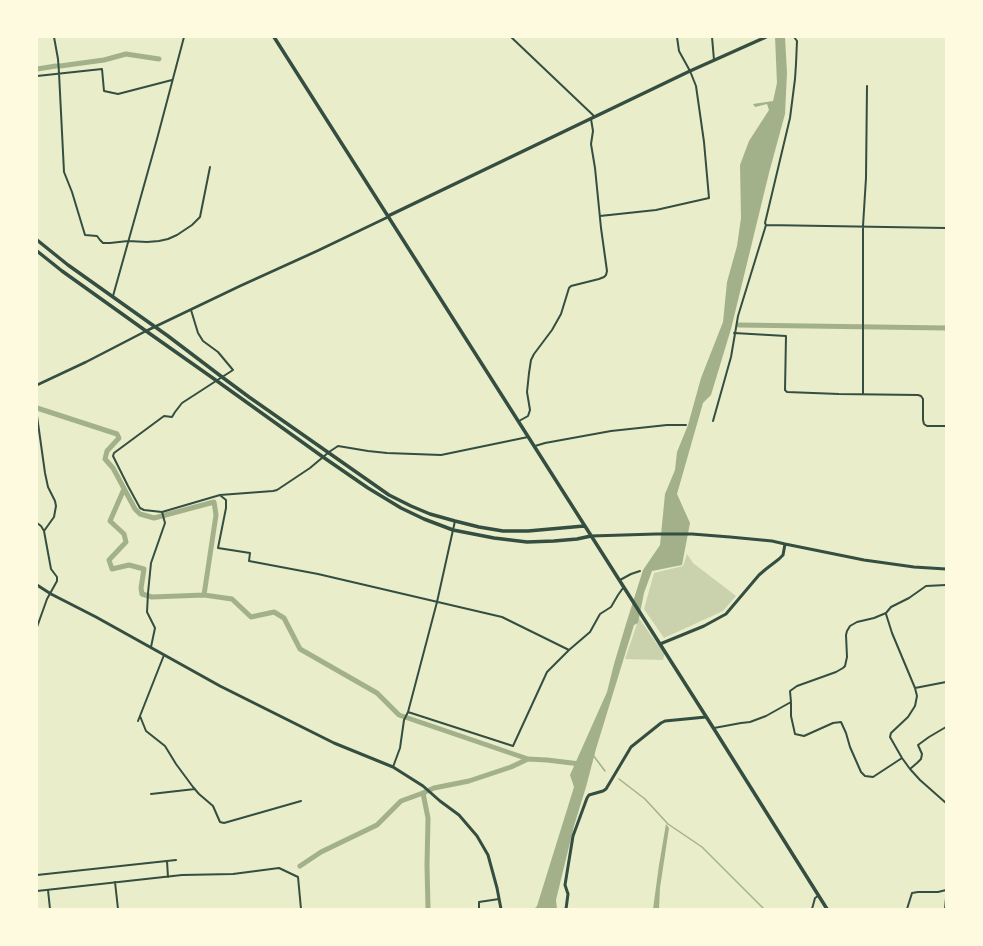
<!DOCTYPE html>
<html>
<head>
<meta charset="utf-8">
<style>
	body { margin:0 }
	#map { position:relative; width:983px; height:946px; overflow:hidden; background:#e9edc9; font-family:"Playfair Display",serif }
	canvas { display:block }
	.frame { position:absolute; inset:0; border:38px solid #fefae0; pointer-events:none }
</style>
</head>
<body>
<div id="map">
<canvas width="983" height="946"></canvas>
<div class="frame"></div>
</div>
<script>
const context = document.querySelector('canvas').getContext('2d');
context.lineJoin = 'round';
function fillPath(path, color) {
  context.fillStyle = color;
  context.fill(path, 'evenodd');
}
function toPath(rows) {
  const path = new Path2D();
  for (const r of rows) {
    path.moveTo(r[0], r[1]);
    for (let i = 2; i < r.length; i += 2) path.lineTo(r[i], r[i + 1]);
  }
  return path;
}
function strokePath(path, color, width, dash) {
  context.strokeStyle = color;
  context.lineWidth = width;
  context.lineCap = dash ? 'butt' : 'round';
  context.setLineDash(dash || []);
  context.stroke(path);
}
const green = toPath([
	[687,554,693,563,736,596,723,611,664,638,644,609,654,573,683,566],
	[639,618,657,644,665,652,663,660,625,659]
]);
const water = toPath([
	[775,37,785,37,787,73,785,114,769,173,731,329,711,395,703,403,677,494,690,523,682,565,652,571,644,593,638,623,634,625,596,749,586,787,574,826,556,900,557,909,534,909,537,906,574,787,570,775,607,692,614,664,626,624,643,570,660,545,665,494,675,470,677,452,688,425,701,378,723,322,727,282,737,246,741,218,740,165,749,141,769,110,767,104,755,107,753,104,773,101,777,83],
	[666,824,669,828,660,888,659,909,653,909,659,865]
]);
const stream = toPath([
	[593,755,605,771],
	[619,779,645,799,668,824,702,847,764,909]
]);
const canal = toPath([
	[60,66,104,60,126,54,159,59],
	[37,69,56,66],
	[739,325,946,328],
	[37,408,117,434,119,438,107,451,105,459,113,468,135,509,140,514,154,518,158,517,214,502,216,515,204,595],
	[124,489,110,521,124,534,126,542,109,560,112,569,129,565,144,569,141,588,142,594,152,597,204,595,232,599,251,617,274,612,284,618,300,649,377,693,399,715,528,759],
	[423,793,428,818,427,865,428,909],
	[300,866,321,852,377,825,401,801,423,793,434,788,469,781,511,767,528,759,547,760,580,764]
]);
const minor = toPath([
	[54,37,58,59,59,73,64,172,72,192,85,235,97,236,100,240,103,243,110,243,128,241,147,242,159,241,168,239,177,235,192,225,200,217,210,167],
	[511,37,594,116],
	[712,37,714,60],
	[37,76,102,69,104,91,118,94,172,80],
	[600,216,656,210,709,198,704,142,696,86,690,71,679,51,677,37],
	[766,225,946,228],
	[113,296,157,139,184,37],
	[191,310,198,333,203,341,218,352,233,370,182,403,175,412,172,417,164,416,114,453,113,456,128,486,140,508,144,510,162,512,220,495,273,491,277,490,310,468,329,452,338,446,368,451,387,453,441,455,528,437],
	[734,333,786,336,785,390,787,392,839,394,918,395,921,396,923,399,923,420,924,424,927,426,946,426],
	[863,394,863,226,866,178,867,86],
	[37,416,45,473,48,487,55,501,56,506,54,517,44,531],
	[519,421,528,416,530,410,527,392,529,373,531,360,534,354,552,330,561,314,569,288,571,286,599,279,604,277,606,275,607,271,601,228,595,168,591,144,593,131,591,119],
	[713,421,731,357,738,316,766,225,765,223,790,118,795,79,796,64,797,41,794,37],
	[535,446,545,443,611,431,667,425,686,425],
	[221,496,226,500,226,508,218,548,250,553,249,561,318,574,502,617,569,650],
	[37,523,41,526,44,531,51,569,57,577,57,581,47,599,37,627],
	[620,580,631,574,640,571],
	[886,614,892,633,915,688,917,696,915,706,908,717,891,733,890,737,902,758,910,769,920,780,946,803],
	[151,647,155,628,147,612,148,593,151,563,165,523,162,512],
	[915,688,946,682],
	[408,712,513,746,547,672,569,650,590,632,600,614,611,607,618,595,623,588],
	[140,716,146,731,165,746,176,764,193,787,199,794,213,806,220,822,224,823,301,801],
	[138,721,164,655],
	[714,728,741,723,750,722,766,716,791,702],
	[902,758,873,777,865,776,861,772,850,747,846,733,841,722,833,723,804,736,795,734,791,716,791,702,790,691,797,686,836,672,843,668,845,666,847,657,846,635,847,631,850,626,857,622,874,618,886,613,891,607,909,598,926,586,946,585],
	[393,767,400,748,404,720,408,712,437,602,455,521],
	[910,769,917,763,921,759,922,754,918,745,929,737,946,727],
	[151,794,195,789],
	[167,861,168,877],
	[37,875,176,860],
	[115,882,118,909],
	[48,890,50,909],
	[37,891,182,875,233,874,279,868,298,877,301,909],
	[479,909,479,902,499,899],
	[812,909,815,898,818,896],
	[907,909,912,893,918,892,938,892,946,890],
	[945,909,946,898]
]);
const tertiary = toPath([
	[37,385,86,362,146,331,240,286,317,251,388,217]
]);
const secondary = toPath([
	[591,536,656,534,692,534,730,537,772,541,785,544,864,560,914,567,946,569],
	[37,585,51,594,96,617,220,686,334,743,393,767,423,786,440,801,459,815,477,836,488,855,497,888,501,909],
	[660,644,704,626,726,614,759,575,766,569,779,559,783,555,785,544],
	[566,909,568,894,565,885,573,836,587,798,589,795,603,791,606,789,631,747,661,723,665,721,706,717]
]);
const trunk = toPath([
	[274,37,714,729,827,909],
	[388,216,690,71,766,37],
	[37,240,68,265,168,336,222,377,249,397,389,495,411,506,430,514,455,521,479,527,503,531,528,531,584,526],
	[37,251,62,271,146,331,217,381,323,457,368,488,401,508,424,519,453,530,494,538,527,542,554,541,577,539,591,536]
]);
fillPath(green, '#cad2ad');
fillPath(water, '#a3b18a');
strokePath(stream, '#a3b18a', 1.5);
strokePath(canal, '#a3b18a', 5);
strokePath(minor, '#344e41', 2);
strokePath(tertiary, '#344e41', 2.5);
strokePath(secondary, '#344e41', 3);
strokePath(trunk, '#344e41', 3.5);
</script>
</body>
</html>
